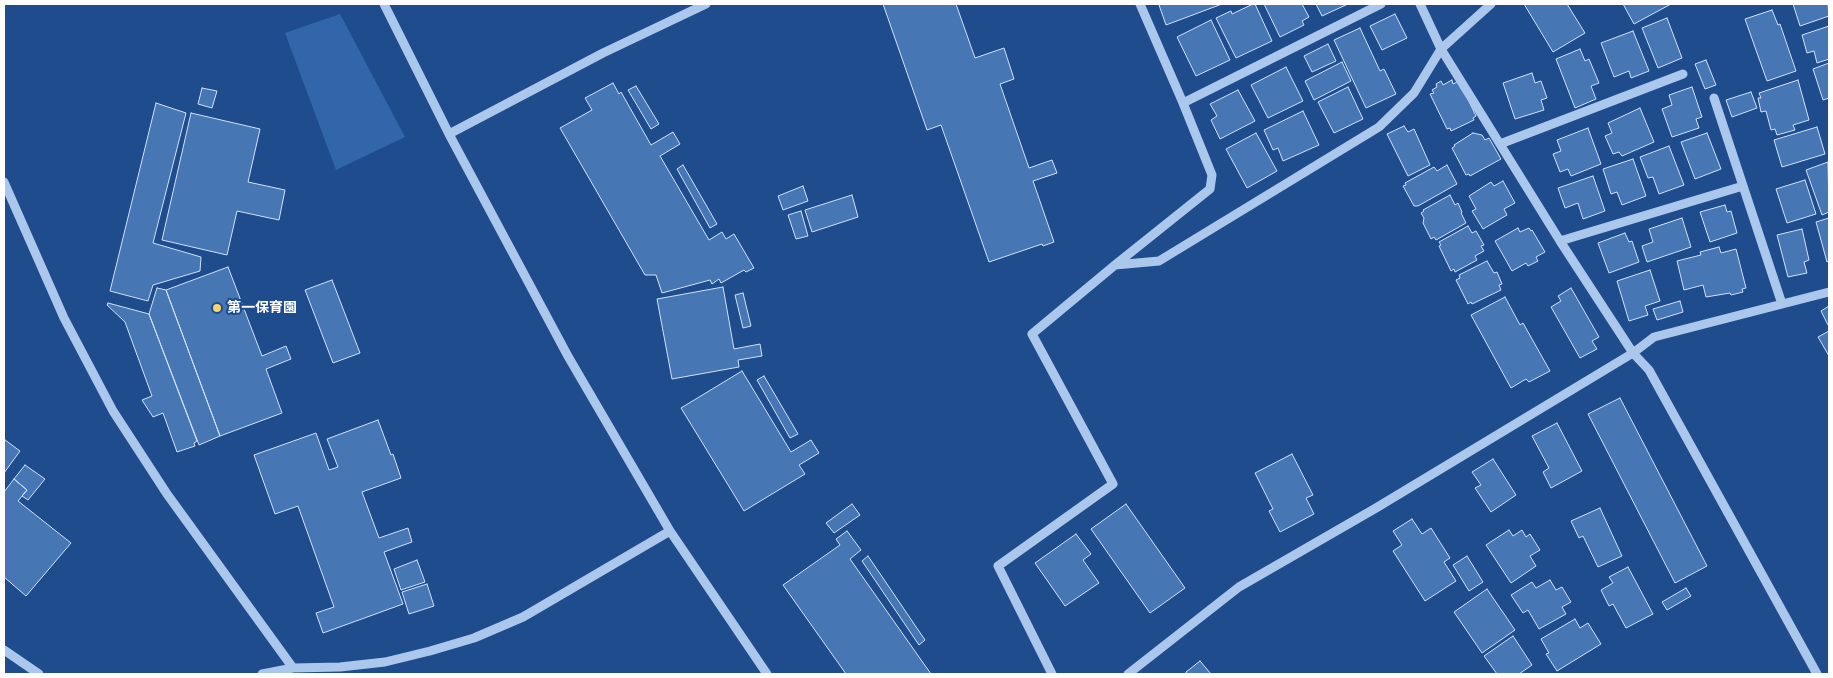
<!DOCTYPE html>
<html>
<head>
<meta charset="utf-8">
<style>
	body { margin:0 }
	#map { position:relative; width:1833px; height:678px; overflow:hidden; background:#1e4c8d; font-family:"Open Sans",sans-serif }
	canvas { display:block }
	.frame { position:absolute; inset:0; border:5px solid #fff; pointer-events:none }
</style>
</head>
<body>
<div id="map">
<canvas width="1833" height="678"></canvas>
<div class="frame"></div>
</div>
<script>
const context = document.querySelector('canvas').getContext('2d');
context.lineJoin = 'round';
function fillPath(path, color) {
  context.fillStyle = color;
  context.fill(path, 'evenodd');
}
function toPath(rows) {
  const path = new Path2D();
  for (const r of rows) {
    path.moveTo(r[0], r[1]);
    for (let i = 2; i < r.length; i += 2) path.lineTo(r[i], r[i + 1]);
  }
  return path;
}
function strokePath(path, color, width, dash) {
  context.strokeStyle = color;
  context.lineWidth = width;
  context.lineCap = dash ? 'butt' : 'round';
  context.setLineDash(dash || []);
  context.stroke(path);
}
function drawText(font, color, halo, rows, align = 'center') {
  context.font = font + ' "Open Sans","Noto Sans JP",sans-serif';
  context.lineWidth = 4;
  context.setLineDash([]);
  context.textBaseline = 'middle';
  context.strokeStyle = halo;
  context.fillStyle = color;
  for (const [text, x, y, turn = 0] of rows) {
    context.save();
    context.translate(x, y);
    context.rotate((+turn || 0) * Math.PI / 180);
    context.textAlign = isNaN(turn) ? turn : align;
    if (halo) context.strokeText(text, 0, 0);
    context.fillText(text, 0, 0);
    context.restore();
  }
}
const green = toPath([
	[340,14,405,137,336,170,285,33]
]);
const building = toPath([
	[883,4,956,4,975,58,1004,48,1014,79,1000,84,1029,168,1052,160,1057,173,1033,181,1054,242,1043,246,1042,244,989,262,941,125,927,130,883,4],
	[1163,4,1222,4,1166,25,1159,5,1163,4],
	[1253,4,1255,4,1272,41,1236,58,1216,18,1231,11,1232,14,1253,4],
	[1264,4,1302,4,1309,17,1302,21,1304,25,1280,37,1264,4],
	[1316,4,1348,4,1322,16,1316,4],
	[1524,4,1567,4,1585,33,1553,52,1524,4],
	[1623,4,1671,4,1634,24,1623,4],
	[1793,4,1828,4,1829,16,1800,26,1793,4],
	[1772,10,1778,25,1780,24,1796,71,1767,81,1745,19,1772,10],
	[1395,14,1407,38,1382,50,1370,26,1395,14],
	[1667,18,1682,58,1658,68,1642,28,1667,18],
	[1211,20,1230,60,1196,76,1177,37,1211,20],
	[1829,26,1829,59,1817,63,1814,51,1807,53,1802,35,1829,26],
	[1360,28,1380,71,1384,69,1396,94,1366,108,1334,40,1360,28],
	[1633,31,1649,71,1631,78,1629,71,1614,77,1601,43,1633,31],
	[1328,44,1336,61,1312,72,1304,56,1328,44],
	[1580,49,1585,61,1589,59,1599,83,1591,86,1596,99,1575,108,1556,59,1580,49],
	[1706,60,1716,85,1705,89,1695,64,1706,60],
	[1342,62,1351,81,1314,100,1305,81,1342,62],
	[1829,63,1829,98,1823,100,1813,69,1829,63],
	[1286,67,1303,101,1268,118,1251,85,1286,67],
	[1532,73,1535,83,1541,81,1547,98,1541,100,1544,110,1515,119,1503,83,1532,73],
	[1452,80,1453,84,1459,81,1476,116,1473,118,1474,120,1451,131,1450,128,1447,129,1430,94,1434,93,1432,90,1437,87,1436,84,1441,81,1443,85,1452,80],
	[1798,80,1809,120,1793,125,1795,130,1777,135,1775,129,1771,130,1766,111,1761,112,1758,98,1761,98,1759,93,1798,80],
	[613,83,619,94,621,92,651,145,673,132,680,144,660,156,709,240,722,232,726,239,734,234,754,268,746,272,744,270,721,283,719,279,712,284,710,280,662,293,656,275,645,275,560,128,592,110,585,98,613,83],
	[636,86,659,124,651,129,628,90,636,86],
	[1348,87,1363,119,1334,133,1318,102,1348,87],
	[1692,87,1702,117,1696,119,1699,128,1672,137,1662,109,1672,105,1669,95,1692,87],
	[202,88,217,91,212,108,198,104,202,88],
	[1238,90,1255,121,1220,139,1211,120,1217,116,1210,104,1238,90],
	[1751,92,1757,108,1732,117,1726,100,1751,92],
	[156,103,186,113,153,243,201,257,200,271,153,285,148,301,110,291,156,103],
	[1640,108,1654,142,1622,156,1619,152,1613,154,1605,136,1612,133,1608,123,1640,108],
	[1303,111,1319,145,1283,161,1278,148,1273,150,1264,130,1303,111],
	[191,113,260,129,248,182,285,190,279,220,237,211,227,255,162,240,191,113],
	[1404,126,1408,132,1414,129,1430,165,1408,176,1387,134,1404,126],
	[1817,127,1825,154,1782,167,1774,140,1817,127],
	[1588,128,1601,164,1571,176,1568,169,1560,172,1553,154,1561,151,1557,140,1588,128],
	[1256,133,1277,171,1247,188,1226,149,1256,133],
	[1473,133,1482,135,1485,140,1489,138,1501,159,1470,176,1469,174,1466,175,1452,148,1455,146,1454,145,1473,133],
	[1707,133,1721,169,1695,179,1681,142,1707,133],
	[1669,146,1684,185,1659,194,1653,177,1648,178,1640,157,1669,146],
	[1633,159,1646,196,1622,205,1617,192,1611,194,1603,169,1633,159],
	[1828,162,1829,212,1822,215,1806,170,1828,162],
	[683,165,717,224,710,228,677,169,683,165],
	[1447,165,1457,184,1418,206,1414,206,1403,186,1406,185,1405,183,1434,167,1437,171,1447,165],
	[1593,176,1605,211,1583,219,1578,203,1565,208,1558,188,1593,176],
	[1805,180,1816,214,1787,223,1776,189,1805,180],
	[1503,181,1515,203,1504,209,1507,215,1483,229,1472,211,1476,209,1469,196,1491,182,1494,186,1503,181],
	[803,186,808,201,783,210,778,196,803,186],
	[852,195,858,217,812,232,805,210,852,195],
	[1450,195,1455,205,1458,203,1462,212,1461,213,1466,223,1436,240,1434,237,1431,239,1423,223,1424,218,1421,213,1424,211,1423,210,1450,195],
	[1725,205,1727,212,1731,211,1737,233,1710,242,1700,212,1725,205],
	[801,211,808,236,796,239,788,215,801,211],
	[1682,218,1691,247,1647,262,1642,246,1653,242,1649,229,1682,218],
	[1829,218,1829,261,1827,262,1816,222,1829,218],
	[1468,226,1472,233,1476,231,1484,245,1481,246,1484,251,1475,256,1477,260,1455,272,1454,269,1451,271,1439,246,1441,245,1439,242,1468,226],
	[1518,228,1520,232,1529,228,1531,231,1532,230,1545,252,1536,257,1538,261,1528,266,1526,263,1512,271,1495,241,1518,228],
	[1802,229,1809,260,1804,262,1807,273,1788,277,1777,235,1802,229],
	[1625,233,1629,242,1632,241,1639,262,1609,273,1598,243,1625,233],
	[1719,247,1721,253,1736,249,1746,288,1742,289,1743,292,1731,295,1730,293,1706,297,1703,285,1684,290,1677,261,1701,255,1700,252,1719,247],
	[1487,261,1494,273,1497,272,1502,284,1499,285,1501,290,1472,304,1471,302,1468,304,1456,280,1460,278,1459,275,1487,261],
	[228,267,262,356,286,346,291,359,266,369,282,413,220,436,166,290,228,267],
	[1650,270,1660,301,1645,306,1648,315,1629,321,1617,281,1650,270],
	[332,280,360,353,333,363,305,290,332,280],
	[723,287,734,349,760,344,762,356,738,360,739,367,672,379,657,299,723,287],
	[157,288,166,290,220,436,199,445,149,314,157,288],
	[1571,288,1599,337,1592,341,1597,349,1580,358,1551,307,1561,301,1558,296,1571,288],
	[743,293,751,326,743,328,735,295,743,293],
	[1505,297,1520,325,1523,323,1550,371,1529,382,1526,379,1511,388,1471,315,1505,297],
	[1680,301,1683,312,1657,320,1653,309,1680,301],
	[108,303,149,314,197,441,194,443,195,446,177,452,163,413,153,417,142,400,152,396,125,322,107,305,108,303],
	[1829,306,1829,324,1828,325,1821,311,1829,306],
	[1829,331,1829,356,1818,337,1829,331],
	[742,371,791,452,811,440,819,453,799,465,805,474,744,511,681,408,742,371],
	[764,376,798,434,790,438,757,380,764,376],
	[1620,398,1707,566,1675,583,1588,414,1620,398],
	[378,420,391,455,393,454,401,478,362,492,379,538,408,528,412,542,384,552,403,604,323,633,316,613,334,607,298,506,275,514,254,455,316,433,329,470,338,467,327,439,378,420],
	[1557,423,1582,471,1551,488,1543,472,1549,468,1532,436,1557,423],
	[5,440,20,451,4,473,4,441,5,440],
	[1292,454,1313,495,1306,498,1314,514,1280,532,1269,511,1273,509,1255,473,1292,454],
	[1493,459,1516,495,1491,512,1475,488,1481,485,1472,472,1493,459],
	[25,465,45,479,28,500,22,496,27,490,14,479,25,465],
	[14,479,27,490,18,501,71,543,26,596,4,577,4,492,14,479],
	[852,504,860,515,834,533,826,523,852,504],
	[1126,504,1185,588,1150,613,1091,529,1126,504],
	[1600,508,1622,556,1598,567,1583,536,1579,538,1571,521,1600,508],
	[1412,519,1422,534,1431,528,1450,558,1444,562,1456,581,1425,601,1393,551,1402,545,1393,531,1412,519],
	[1509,530,1513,536,1522,530,1526,537,1530,534,1540,550,1530,556,1536,566,1511,583,1486,545,1509,530],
	[847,531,861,550,850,559,931,674,846,674,783,585,840,545,836,539,847,531],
	[1076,534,1091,554,1083,560,1099,583,1065,606,1035,563,1076,534],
	[868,556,925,640,919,645,862,561,868,556],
	[1467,556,1483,582,1469,591,1453,565,1467,556],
	[417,560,425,582,401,590,394,569,417,560],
	[1628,567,1653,614,1626,628,1613,604,1609,606,1601,590,1613,583,1609,577,1628,567],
	[1550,580,1556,590,1562,587,1571,602,1562,607,1566,614,1539,629,1528,610,1523,613,1511,595,1532,582,1536,588,1550,580],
	[427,584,434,606,409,614,402,592,427,584],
	[1686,588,1691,596,1667,610,1662,602,1686,588],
	[1487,589,1515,630,1482,653,1454,612,1487,589],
	[1575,619,1580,628,1588,623,1601,644,1557,671,1546,654,1549,653,1541,639,1575,619],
	[1513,636,1532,665,1519,674,1497,674,1484,656,1513,636],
	[1200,661,1211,674,1186,674,1186,672,1200,661]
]);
const minor = toPath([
	[384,4,449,134,569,358,670,531,767,674],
	[1420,4,1441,49,1560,241,1633,353,1649,370,1817,674],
	[1714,98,1782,304],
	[1183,103,1381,4],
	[449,134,603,53,706,4],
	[1500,144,1683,74],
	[4,182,64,318,113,411,167,494,293,668],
	[1560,241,1743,186],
	[1115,265,1159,261,1379,127,1414,93,1441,49,1491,4],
	[4,650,39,674],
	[262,674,293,668,340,667,385,662,430,651,474,638,523,617,670,531],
	[1052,674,998,566,1113,484,1032,334,1115,265,1210,189,1212,175,1183,103,1140,4],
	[1128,674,1239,587,1376,508,1633,353,1654,337,1829,292]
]);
const markers = [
	[217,308,5,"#fbd46a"]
];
const poiNames = [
	["第一保育園",227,308]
];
fillPath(green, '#3166aa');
fillPath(building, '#4676b4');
strokePath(building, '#d1e2f9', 1);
strokePath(minor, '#abc8ec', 9);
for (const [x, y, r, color] of markers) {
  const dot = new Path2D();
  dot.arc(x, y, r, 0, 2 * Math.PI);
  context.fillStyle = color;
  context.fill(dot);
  strokePath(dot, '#1e4c8d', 2);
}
drawText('bold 14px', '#fff', '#1e4c8d', poiNames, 'left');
</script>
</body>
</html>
